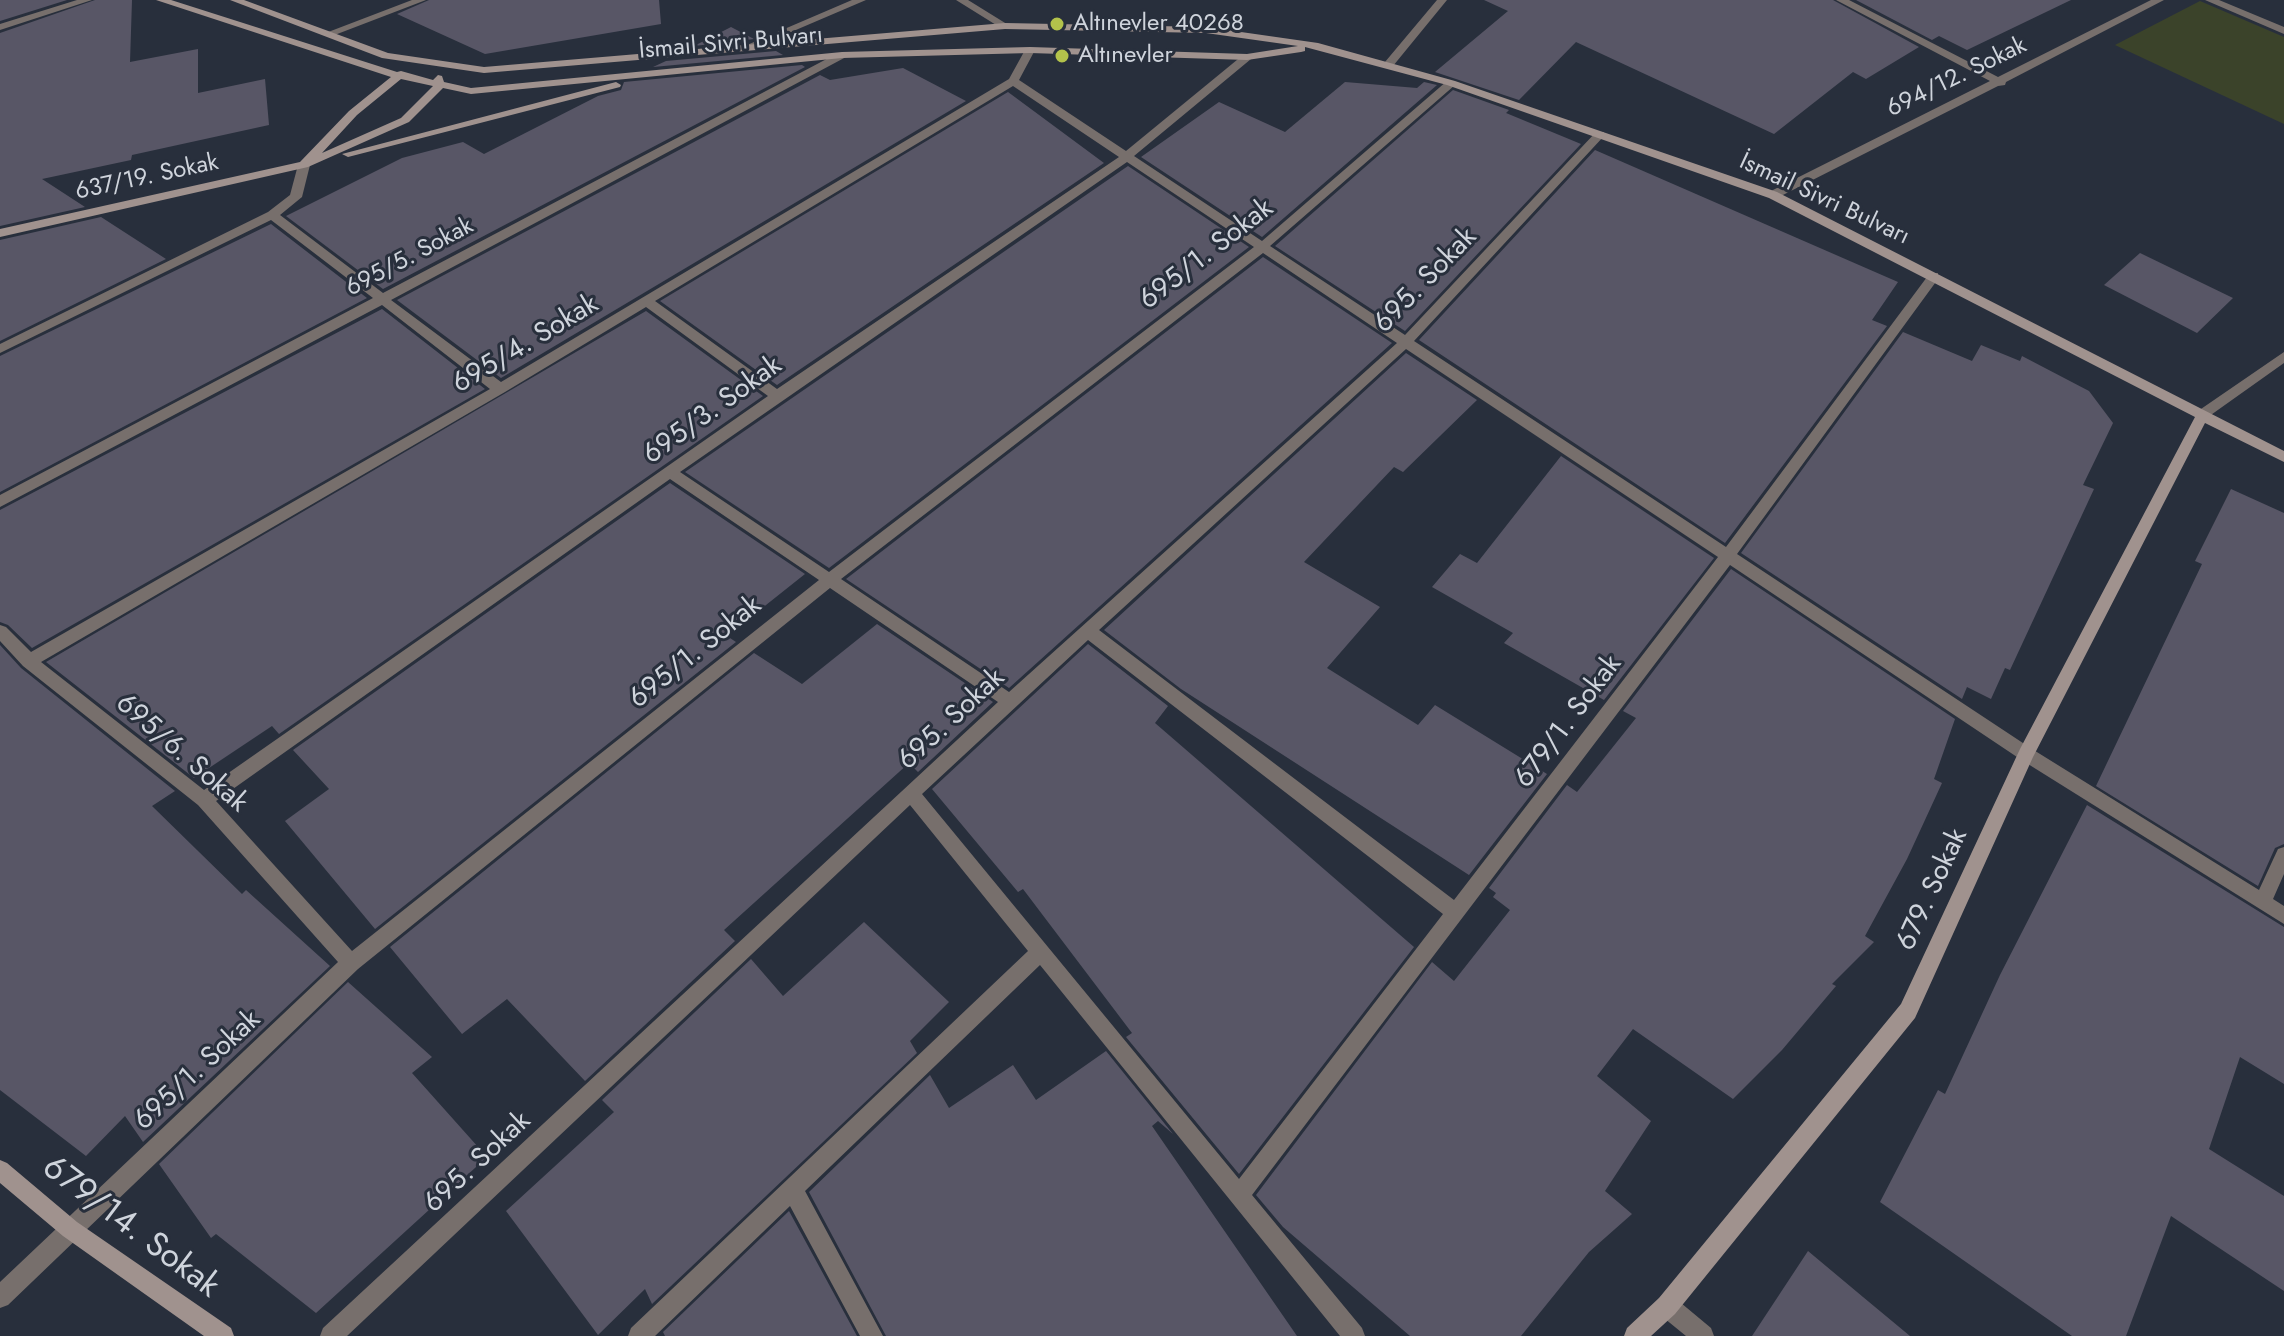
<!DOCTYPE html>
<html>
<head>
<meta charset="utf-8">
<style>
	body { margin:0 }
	canvas { display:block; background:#282f3c }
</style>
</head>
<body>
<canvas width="2284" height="1336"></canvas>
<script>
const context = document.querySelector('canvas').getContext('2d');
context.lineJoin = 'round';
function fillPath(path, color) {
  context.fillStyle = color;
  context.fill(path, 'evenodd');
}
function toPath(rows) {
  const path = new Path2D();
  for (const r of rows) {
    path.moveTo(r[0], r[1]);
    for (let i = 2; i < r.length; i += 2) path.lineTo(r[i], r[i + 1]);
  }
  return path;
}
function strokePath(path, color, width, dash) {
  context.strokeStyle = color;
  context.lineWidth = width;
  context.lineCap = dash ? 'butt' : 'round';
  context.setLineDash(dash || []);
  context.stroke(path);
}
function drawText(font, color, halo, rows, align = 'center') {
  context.font = font + ' Jost,sans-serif';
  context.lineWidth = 6;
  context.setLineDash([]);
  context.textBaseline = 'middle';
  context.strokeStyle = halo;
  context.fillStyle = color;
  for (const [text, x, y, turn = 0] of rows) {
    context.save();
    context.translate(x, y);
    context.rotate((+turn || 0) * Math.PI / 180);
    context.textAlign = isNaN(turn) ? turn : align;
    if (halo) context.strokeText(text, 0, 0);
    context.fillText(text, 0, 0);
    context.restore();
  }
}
const green = toPath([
	[2200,1,2284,37,2284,124,2115,45]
]);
const building = toPath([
	[0,0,67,0,0,21],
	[95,0,132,0,130,62,198,49,198,93,265,79,269,125,132,155,131,160,42,179,85,207,0,226,0,33],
	[429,0,659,0,661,24,485,54,397,14],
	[1484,0,1833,0,1919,47,1866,79,1853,72,1774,134,1576,42,1519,100,1435,72,1508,11],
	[1856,0,2071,0,1967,50,1939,36,1932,40],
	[731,27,754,39,694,46],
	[776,51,783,55,653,67,666,61],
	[802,65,805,67,383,289,286,216,402,158,463,142,484,154,598,96,621,90,624,82],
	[903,68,966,101,501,378,397,300,820,75,830,80],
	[1345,82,1417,88,1424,82,1437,85,1262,237,1141,157,1219,102,1285,132],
	[1453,90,1509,110,1506,113,1581,144,1405,331,1275,246],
	[1008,92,1104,163,777,385,660,301],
	[1595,150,1898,282,1872,320,1887,326,1725,543,1419,340],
	[1128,166,1249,247,829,568,685,472],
	[101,217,166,259,0,341,0,240],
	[271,224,367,298,0,492,0,356],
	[2140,253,2233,298,2197,333,2104,285],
	[1263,257,1392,343,1009,688,846,579],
	[382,309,485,389,32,648,8,625,0,622,0,510],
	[646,311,763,396,279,734,272,726,194,778,46,662],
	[1903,332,1972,361,1981,345,2020,361,2022,356,2089,391,2113,423,2083,485,2094,489,2010,670,2005,668,1991,699,1967,687,1962,699,1741,553],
	[1406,353,1477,400,1403,472,1394,467,1304,562,1380,607,1327,668,1418,725,1435,705,1547,774,1469,875,1181,689,1104,630],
	[1561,456,1714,558,1604,700,1504,643,1513,633,1432,587,1460,554,1477,563],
	[670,483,805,574,727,636,736,642,375,929,285,821,329,789,293,750],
	[2231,489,2284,513,2284,844,2275,848,2258,886,2096,786,2202,564,2195,561],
	[1731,569,1955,719,1934,779,1942,783,1907,859,1865,936,1874,942,1832,984,1836,986,1782,1050,1733,1099,1633,1029,1597,1076,1651,1121,1605,1191,1632,1214,1589,1252,1521,1336,1410,1336,1283,1227,1256,1195,1432,962,1454,981,1510,910,1493,897,1496,893,1489,888,1567,785,1577,792,1636,718,1623,711],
	[877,624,993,702,918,772,909,763,724,930,735,941,585,1081,507,999,462,1034,390,947,754,653,802,684],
	[1088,644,1168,706,1155,723,1414,947,1239,1174,1126,1037,1132,1033,1023,889,1018,892,932,789],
	[0,645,21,668,175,791,152,806,242,894,246,890,330,966,143,1142,125,1116,86,1156,0,1090],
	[2087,805,2284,927,2284,1084,2240,1057,2209,1149,2284,1196,2284,1291,2171,1216,2126,1336,2072,1336,1880,1202,1938,1090,1945,1094,2000,975],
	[864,922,949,1002,910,1041,917,1053,652,1304,645,1289,598,1335,506,1211,614,1112,602,1100,751,959,783,996],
	[348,982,432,1057,412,1073,487,1157,316,1313,216,1234,211,1238,159,1164],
	[1106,1051,1173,1134,1158,1121,1152,1126,1297,1336,886,1336,809,1192,930,1075,949,1108,1013,1065,1036,1100],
	[789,1211,857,1336,665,1336,663,1332],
	[1808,1251,1863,1297,1910,1336,1752,1336]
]);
const street = toPath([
	[77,0,92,0,0,30,0,24,77,0],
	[412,0,426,0,332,36,323,34,412,0],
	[852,0,866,0,749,50,740,48,852,0],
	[956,0,968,0,1010,26,1001,28,956,0],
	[1437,0,1447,0,1393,66,1385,66,1385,62,1437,0],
	[1836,0,1849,0,1998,77,2151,0,2164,0,2006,82,2005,85,1998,86,1777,198,1769,198,1769,192,1990,81,1836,0],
	[2205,0,2219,0,2284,27,2284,34,2205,0],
	[1030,47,1035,50,1019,80,1126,151,1243,55,1251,55,1251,59,1134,156,1262,241,1447,81,1455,81,1455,85,1270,246,1405,335,1596,132,1604,132,1604,136,1414,341,1726,547,1930,273,1938,273,1938,279,1737,554,2032,749,2259,890,2278,849,2284,847,2284,874,2273,899,2284,906,2284,924,2020,759,1730,565,1252,1195,1362,1328,1365,1336,1340,1336,1040,965,805,1191,883,1336,860,1336,790,1206,655,1336,628,1336,631,1328,1028,951,910,805,347,1336,320,1336,323,1328,998,702,830,588,358,969,8,1305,0,1308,0,1282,338,962,198,805,23,666,0,641,0,625,6,627,31,652,490,389,382,305,0,507,0,495,373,298,271,220,0,353,0,344,268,212,290,195,298,165,304,162,310,165,302,197,280,215,383,293,838,53,846,53,846,57,391,300,501,382,1009,79,1025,50,1030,47],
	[1013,86,1119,157,777,389,655,301,1013,86],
	[1127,162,1254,247,829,572,680,472,1127,162],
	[1263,253,1397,343,1009,692,841,579,1263,253],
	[646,307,768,396,204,790,41,662,505,392,646,307],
	[1406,349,1718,557,1454,900,1099,630,1406,349],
	[670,479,819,580,352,951,216,801,670,479],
	[1088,640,1443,914,1239,1179,922,794,1088,640],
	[2284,352,2284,363,2208,417,2198,417,2196,414,2198,411,2284,352],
	[1667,1295,1675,1298,1711,1328,1714,1336,1686,1336,1659,1314,1656,1306,1659,1298,1667,1295]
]);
const secondary = toPath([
	[156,0,171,0,397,72,401,71,433,80,438,75,442,76,444,82,471,88,842,52,1030,47,1247,54,1298,46,1206,33,1005,29,484,73,382,58,230,0,244,0,388,53,484,67,1005,23,1206,27,1318,43,1455,81,1777,192,2284,451,2284,462,2205,423,2033,757,1915,1018,1675,1314,1651,1336,1624,1336,1627,1328,1659,1298,1901,1004,2020,749,2195,417,1769,198,1447,85,1305,47,1305,51,1301,52,1247,60,1030,53,842,58,471,94,443,88,409,122,308,167,0,237,0,229,300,162,349,111,391,77,156,0],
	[401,79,433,86,401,118,322,153,357,115,401,79],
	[616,82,621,85,620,87,348,157,342,154,616,82],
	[0,1160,7,1163,77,1222,231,1328,234,1336,204,1336,63,1236,0,1183,0,1160]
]);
const markers = [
	[1057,24,8,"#b3c24b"],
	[1062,56,8,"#b3c24b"]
];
const farPoinames = [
	["Altınevler 40268",1073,24],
	["Altınevler",1078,56]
];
const farStreetnames = [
	["İsmail Sivri Bulvarı",731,44,-5],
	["694/12. Sokak",1957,78,-26],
	["637/19. Sokak",147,178,-12],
	["İsmail Sivri Bulvarı",1824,200,25],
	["695/5. Sokak",410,258,-28]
];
const streetNames = [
	["695/1. Sokak",1207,255,-38],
	["695. Sokak",1426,281,-46],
	["695/4. Sokak",526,345,-31],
	["695/3. Sokak",713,411,-36],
	["695/1. Sokak",696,653,-39],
	["695. Sokak",952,720,-43],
	["679/1. Sokak",1569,722,-53],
	["695/6. Sokak",181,754,41],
	["679. Sokak",1933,890,-65],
	["695/1. Sokak",198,1071,-43],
	["695. Sokak",478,1163,-43]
];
const nearStreetnames = [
	["679/14. Sokak",130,1228,37]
];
fillPath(green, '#3b432a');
fillPath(building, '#585666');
fillPath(street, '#776f6c');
fillPath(secondary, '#a0928e');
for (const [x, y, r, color] of markers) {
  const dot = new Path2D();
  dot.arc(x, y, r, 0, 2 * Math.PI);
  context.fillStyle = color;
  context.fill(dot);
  strokePath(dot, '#282f3c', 3);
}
drawText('24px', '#cfd4dc', '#282f3c', farPoinames, 'left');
drawText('24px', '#cfd4dc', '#282f3c', farStreetnames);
drawText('28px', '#cfd4dc', '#282f3c', streetNames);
drawText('34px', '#cfd4dc', '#282f3c', nearStreetnames);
</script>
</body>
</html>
